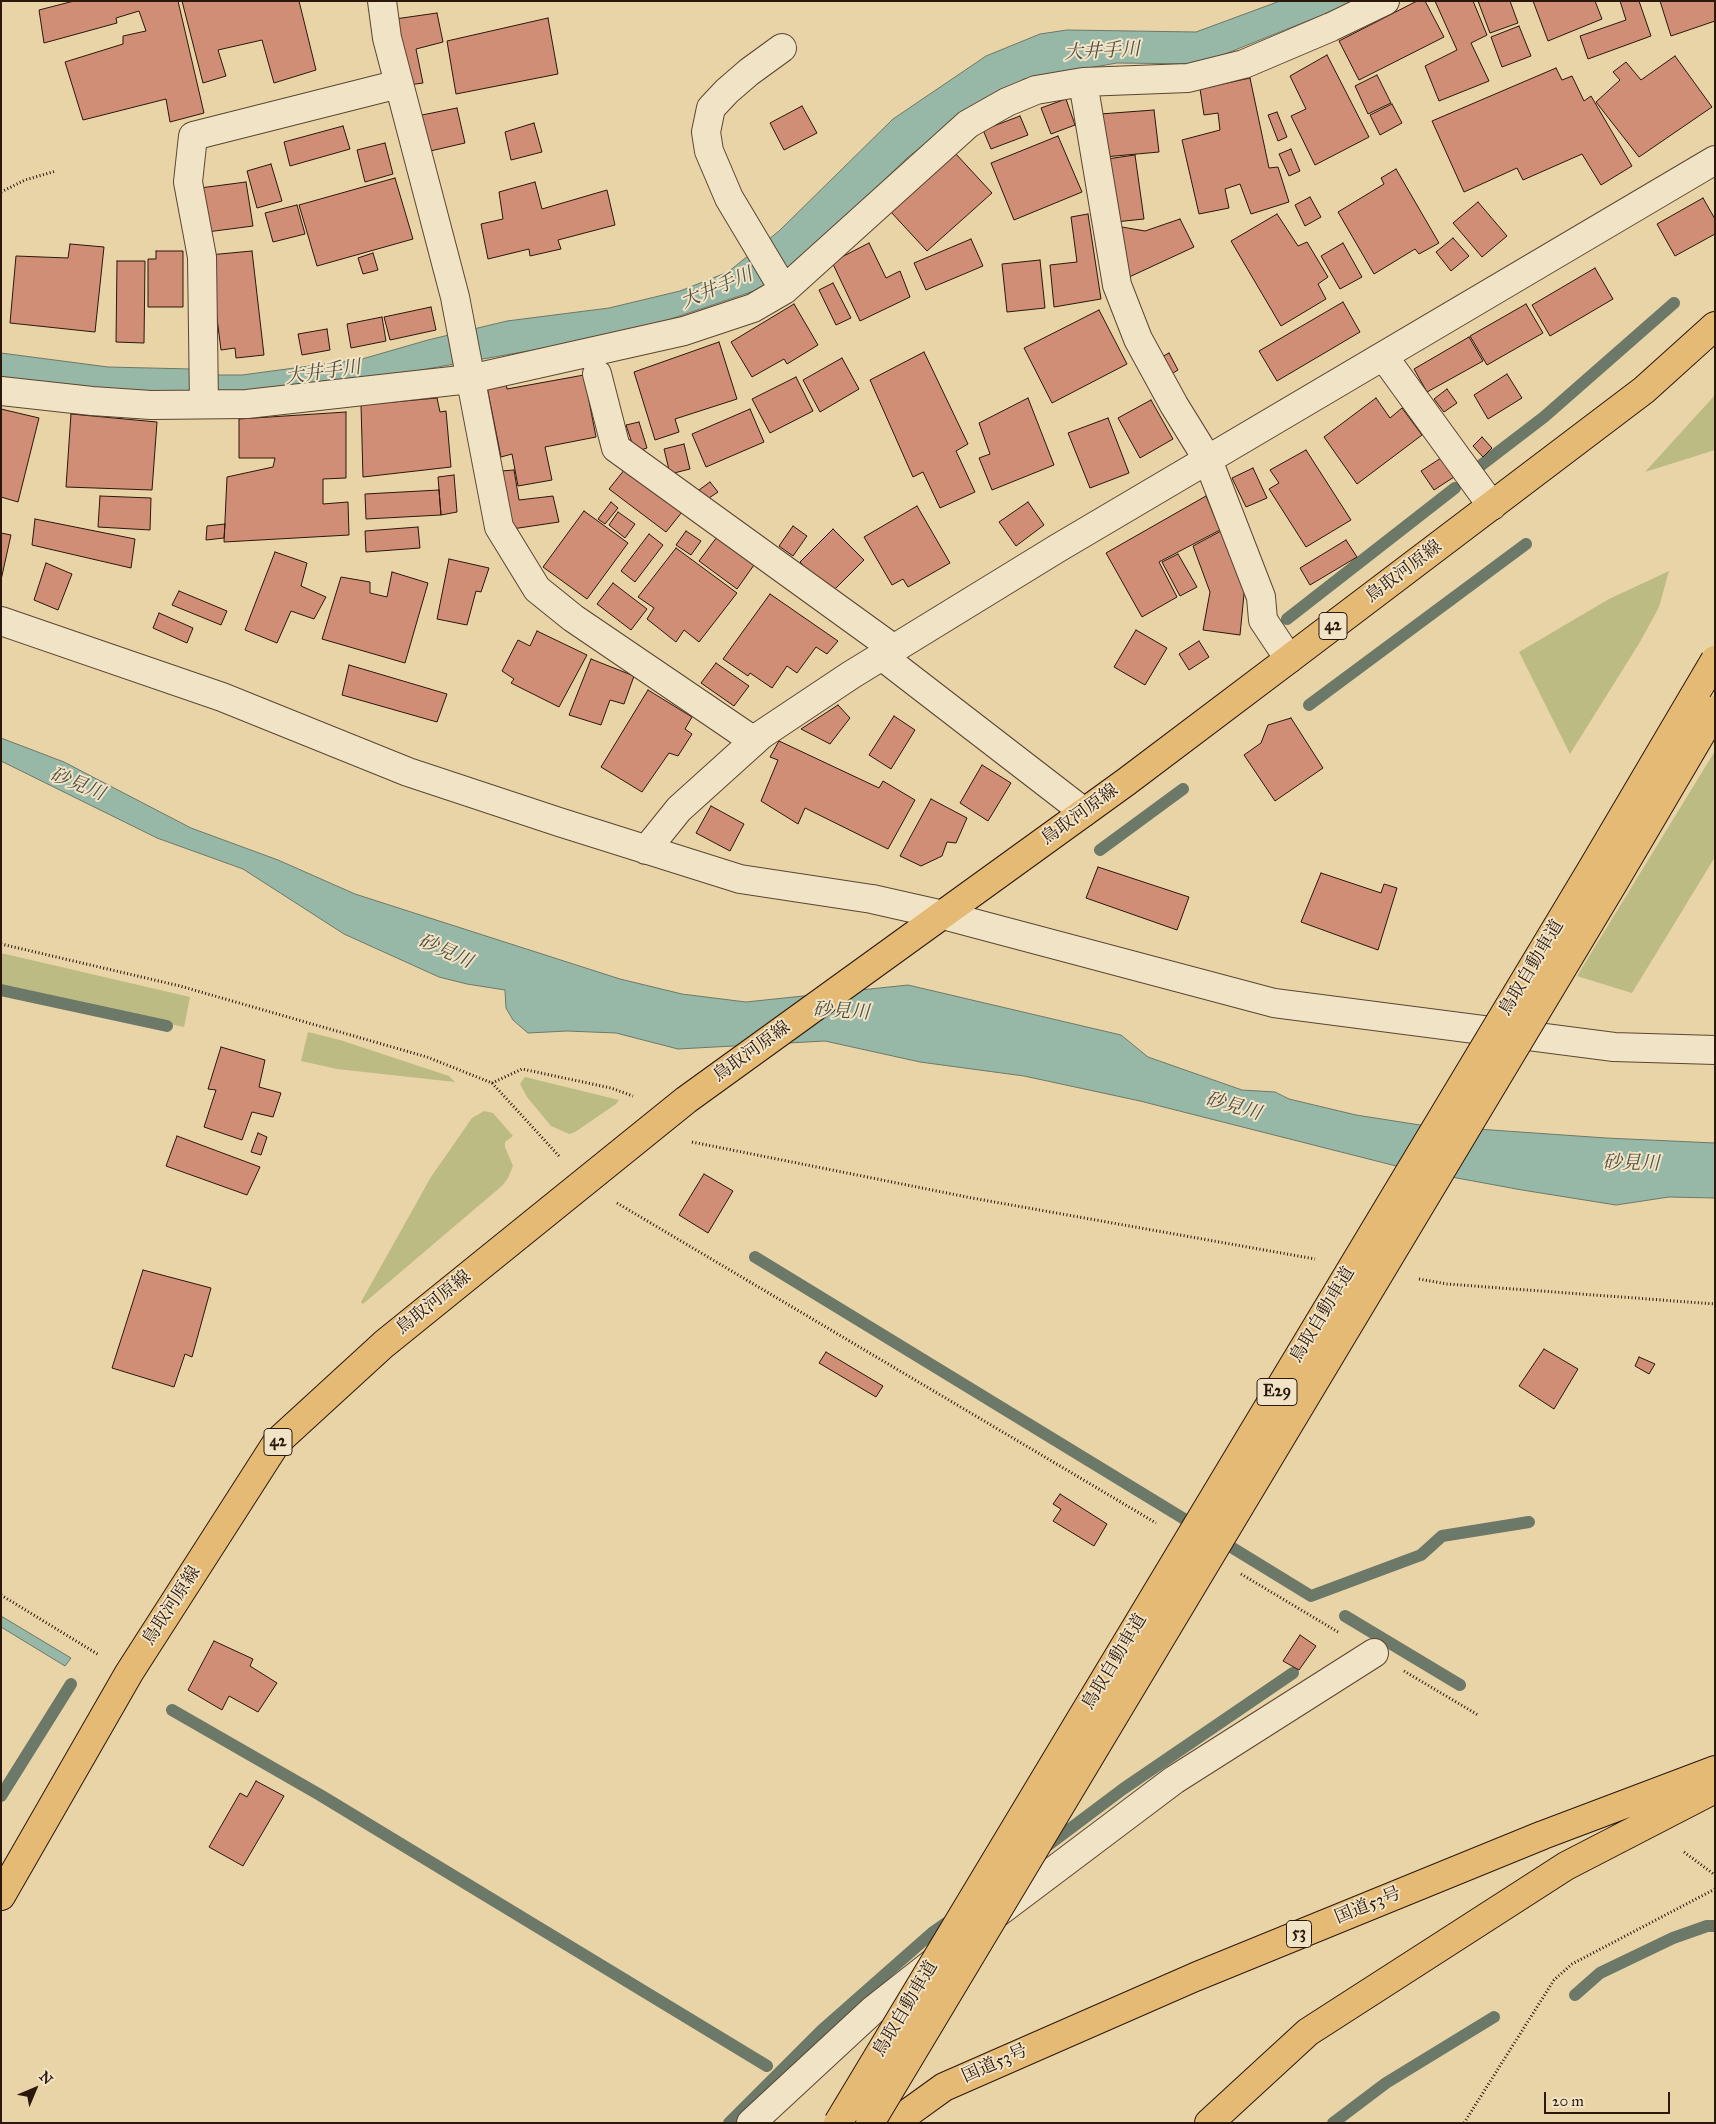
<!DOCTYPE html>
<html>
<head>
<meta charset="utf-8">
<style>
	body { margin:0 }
	#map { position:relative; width:1716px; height:2124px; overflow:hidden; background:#e9d4a7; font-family:"IM FELL Great Primer",serif }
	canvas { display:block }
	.frame { position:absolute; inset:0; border:2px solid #2b170b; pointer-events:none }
	.north { position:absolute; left:10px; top:2064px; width:50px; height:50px; -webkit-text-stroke:4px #f1e3c6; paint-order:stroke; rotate:45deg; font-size:14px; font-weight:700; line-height:20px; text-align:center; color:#2b170b }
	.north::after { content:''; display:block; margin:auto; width:18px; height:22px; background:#2b170b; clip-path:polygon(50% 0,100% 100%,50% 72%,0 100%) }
	.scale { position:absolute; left:1544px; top:2092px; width:126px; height:22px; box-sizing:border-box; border:2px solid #2b170b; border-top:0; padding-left:6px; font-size:15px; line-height:18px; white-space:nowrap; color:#2b170b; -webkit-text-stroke:4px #f1e3c6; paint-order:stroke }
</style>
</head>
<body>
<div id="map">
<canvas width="1716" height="2124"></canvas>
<div class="frame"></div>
<div class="north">N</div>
<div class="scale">20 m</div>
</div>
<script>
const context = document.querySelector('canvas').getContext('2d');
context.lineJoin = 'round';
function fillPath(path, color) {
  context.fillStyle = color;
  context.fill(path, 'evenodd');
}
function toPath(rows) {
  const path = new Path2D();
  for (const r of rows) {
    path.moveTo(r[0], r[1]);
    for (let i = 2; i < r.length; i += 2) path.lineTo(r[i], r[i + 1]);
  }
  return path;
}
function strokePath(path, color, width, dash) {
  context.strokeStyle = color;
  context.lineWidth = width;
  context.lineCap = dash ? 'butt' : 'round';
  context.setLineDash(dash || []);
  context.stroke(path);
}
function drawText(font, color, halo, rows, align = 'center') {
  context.font = font + ' "IM FELL Great Primer","Noto Serif JP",serif';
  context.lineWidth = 4;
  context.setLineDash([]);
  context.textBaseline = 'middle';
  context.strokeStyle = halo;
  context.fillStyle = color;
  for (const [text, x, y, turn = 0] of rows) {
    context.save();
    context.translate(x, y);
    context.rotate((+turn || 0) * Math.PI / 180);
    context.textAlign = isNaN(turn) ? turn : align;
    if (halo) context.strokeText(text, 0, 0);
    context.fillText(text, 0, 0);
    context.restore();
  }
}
const green = toPath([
	[1715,395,1715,450,1645,472],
	[1669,571,1659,607,1640,642,1570,754,1519,652,1609,599],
	[1715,751,1715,857,1632,993,1577,976],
	[1,953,190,997,184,1027,1,987],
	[308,1032,340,1040,449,1076,455,1082,337,1069,301,1061],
	[525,1077,619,1100,616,1104,575,1132,569,1134,551,1126,527,1097,520,1084],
	[484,1111,493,1113,513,1136,505,1142,505,1147,513,1166,508,1178,503,1185,363,1304,361,1302,431,1177,472,1118]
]);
const water = toPath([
	[1280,1,1357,1,1200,64,1117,63,1024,79,963,113,907,158,800,261,757,290,629,333,376,378,182,397,1,381,1,353,108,367,192,369,215,375,242,375,362,359,428,340,507,321,609,308,680,291,728,272,779,231,893,119,986,56,1040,34,1067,30,1196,32,1280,1],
	[1,738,64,762,191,828,278,860,355,894,620,979,682,994,746,1002,908,985,1121,1035,1148,1057,1242,1090,1275,1092,1289,1099,1356,1115,1420,1125,1606,1138,1715,1143,1715,1198,1669,1197,1616,1205,1522,1190,1408,1169,1140,1101,1024,1076,920,1062,825,1041,678,1049,616,1033,567,1031,528,1033,513,1020,506,1008,505,990,467,984,439,977,344,934,243,869,157,838,1,761,1,738],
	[1,1616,71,1658,65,1666,1,1627,1,1616]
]);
const stream = toPath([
	[1480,466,1544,417,1674,303],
	[1287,619,1455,488],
	[1309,705,1526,544],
	[1100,850,1183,789],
	[1,990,167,1026],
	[755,1257,1199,1528],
	[1218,1539,1311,1596,1421,1555,1442,1536,1529,1522],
	[1345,1616,1460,1685],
	[172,1710,320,1795,767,2066],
	[1,1796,71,1684],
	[1043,1849,1123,1789,1293,1673],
	[1575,1995,1600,1973,1673,1938,1707,1926,1715,1926],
	[729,2123,822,2030,932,1933,952,1919],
	[1333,2123,1386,2083,1494,2017]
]);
const building = toPath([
	[74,1,178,1,204,113,170,122,166,99,83,120,65,62,123,44,123,36,146,31,139,11,116,18,117,23,44,43,39,10,74,1],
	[182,1,299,1,316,70,274,83,262,40,218,50,226,76,203,83,182,1],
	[1417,1,1425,1,1444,37,1359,80,1339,41,1417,1],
	[1435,1,1473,1,1487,35,1471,43,1489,81,1439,101,1425,66,1457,50,1435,1],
	[1478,1,1510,1,1518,23,1490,33,1478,1],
	[1533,1,1595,1,1602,19,1548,41,1533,1],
	[1620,1,1639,1,1651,36,1588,59,1580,36,1626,20,1620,1],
	[1660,1,1715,1,1715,21,1671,36,1660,1],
	[437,13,443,42,416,49,423,83,409,85,395,19,437,13],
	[548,18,558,74,456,94,447,41,548,18],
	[1519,26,1531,56,1502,67,1491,37,1519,26],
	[1327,55,1369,137,1315,165,1291,116,1306,109,1290,76,1327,55],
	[1675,56,1712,107,1639,157,1596,102,1620,80,1613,72,1626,62,1641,80,1675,56],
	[1556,68,1562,80,1572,76,1584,101,1591,96,1632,166,1601,185,1582,154,1523,180,1517,168,1464,192,1432,121,1556,68],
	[1377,75,1391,103,1368,114,1355,86,1377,75],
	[1250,78,1269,168,1278,167,1289,202,1251,214,1240,184,1225,189,1229,208,1199,214,1182,140,1220,130,1218,113,1204,115,1200,89,1250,78],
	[1066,99,1075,125,1051,134,1041,108,1066,99],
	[1392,104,1402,123,1380,135,1370,115,1392,104],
	[802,106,817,133,784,150,770,123,802,106],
	[457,108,465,143,426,152,417,116,457,108],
	[1154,110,1159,152,1104,157,1100,114,1154,110],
	[1277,112,1287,137,1278,141,1268,115,1277,112],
	[1020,116,1028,135,991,149,983,130,1020,116],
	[534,123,542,152,511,160,505,132,534,123],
	[343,126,350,149,290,166,284,142,343,126],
	[1058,136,1082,192,1014,220,991,163,1058,136],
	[385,143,393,174,365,182,357,150,385,143],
	[1291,149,1300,171,1289,176,1279,154,1291,149],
	[955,153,992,193,927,251,890,211,955,153],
	[1135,155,1144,219,1115,222,1107,159,1135,155],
	[271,164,282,201,257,208,247,171,271,164],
	[1396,169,1439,243,1419,254,1415,249,1374,274,1338,212,1384,184,1381,178,1396,169],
	[395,178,413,239,317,266,299,205,395,178],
	[246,182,253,226,207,232,200,188,246,182],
	[535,182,542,209,607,190,615,225,558,240,561,249,530,256,529,249,488,259,481,224,503,219,499,192,535,182],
	[1310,197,1321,217,1305,226,1295,205,1310,197],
	[1703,198,1715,219,1715,234,1675,256,1657,224,1703,198],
	[1478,202,1507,236,1482,257,1453,223,1478,202],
	[297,205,305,234,273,242,265,213,297,205],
	[1088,214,1101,299,1054,307,1050,265,1077,262,1071,217,1088,214],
	[1277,214,1298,246,1307,242,1328,277,1318,284,1326,299,1281,326,1231,241,1277,214],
	[1180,219,1194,247,1127,278,1116,226,1145,231,1180,219],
	[1453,238,1469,256,1451,271,1436,252,1453,238],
	[971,239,983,266,926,290,914,263,971,239],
	[869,243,886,278,900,271,910,297,860,321,832,262,869,243],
	[1343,243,1362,277,1340,289,1321,256,1343,243],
	[70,244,104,247,95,332,10,323,16,256,68,258,70,244],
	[156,251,183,251,183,307,148,307,148,259,156,259,156,251],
	[252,251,264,355,236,358,235,348,221,350,209,255,252,251],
	[373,253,378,270,363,274,358,258,373,253],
	[1040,260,1045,308,1007,312,1002,264,1040,260],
	[117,261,145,261,144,343,116,342,117,261],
	[1595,268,1613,299,1550,336,1532,305,1595,268],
	[833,283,851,318,836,325,819,290,833,283],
	[1343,302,1360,332,1277,381,1259,351,1343,302],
	[794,304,818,345,787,364,784,359,752,377,731,342,794,304],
	[1526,304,1543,333,1487,365,1470,336,1526,304],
	[431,307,436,330,390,340,384,317,431,307],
	[1099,310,1127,364,1052,403,1024,348,1099,310],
	[382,317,386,341,351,348,347,324,382,317],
	[327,329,330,350,302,355,298,334,327,329],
	[1469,337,1483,361,1427,392,1414,369,1469,337],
	[719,342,737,399,675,419,679,432,655,440,634,372,719,342],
	[924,352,968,444,956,451,975,492,940,508,923,472,913,477,870,380,924,352],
	[1169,353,1178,370,1170,375,1160,358,1169,353],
	[842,358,859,389,820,412,803,380,842,358],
	[1507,374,1522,398,1488,419,1474,395,1507,374],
	[584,375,596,437,545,447,552,480,518,486,512,454,501,457,487,387,506,383,507,389,584,375],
	[796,377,813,411,770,433,752,399,796,377],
	[1447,389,1457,403,1444,412,1434,399,1447,389],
	[437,398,440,412,446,411,451,467,363,477,361,405,437,398],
	[1028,398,1054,465,992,490,979,458,990,454,979,423,1028,398],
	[1376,398,1390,418,1402,408,1422,435,1357,484,1324,437,1376,398],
	[1151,400,1173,439,1140,458,1118,418,1151,400],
	[1,409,39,418,18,502,1,497,1,409],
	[750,409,764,442,706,467,692,434,750,409],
	[346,412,346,478,323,479,323,504,348,502,349,535,224,542,227,477,273,467,275,458,239,458,239,419,346,412],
	[71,414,157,422,152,490,66,487,71,414],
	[1108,418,1129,473,1090,488,1068,433,1108,418],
	[639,422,647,448,635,452,626,425,639,422],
	[1482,437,1492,448,1483,457,1473,446,1482,437],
	[684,444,690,469,670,474,664,449,684,444],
	[1306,450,1351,520,1306,547,1269,489,1279,483,1270,470,1306,450],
	[1441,458,1454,477,1434,490,1421,471,1441,458],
	[1253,468,1267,498,1246,507,1232,478,1253,468],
	[625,469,682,512,666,532,609,489,625,469],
	[514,470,519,500,553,496,559,522,512,529,501,471,514,470],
	[454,475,457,512,441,515,438,477,454,475],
	[710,482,718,492,706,500,699,490,710,482],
	[439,490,441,515,366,519,365,494,439,490],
	[100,496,151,498,150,530,98,527,100,496],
	[1206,496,1220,530,1159,562,1177,597,1142,617,1106,553,1206,496],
	[611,502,618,508,605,524,598,519,611,502],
	[1028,502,1044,525,1016,546,999,522,1028,502],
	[917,506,950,563,908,587,903,579,892,585,864,537,917,506],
	[584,511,628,543,587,599,543,567,584,511],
	[618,512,635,524,625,538,609,525,618,512],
	[35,519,135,539,131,568,32,545,35,519],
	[225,524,224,538,206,540,207,526,225,524],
	[793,526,807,536,793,556,779,546,793,526],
	[418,527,420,548,366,552,365,531,418,527],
	[833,529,864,560,831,593,800,562,833,529],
	[686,531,701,541,691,555,676,545,686,531],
	[1221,531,1245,584,1240,635,1203,630,1210,592,1193,546,1221,531],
	[1,533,11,535,1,580,1,533],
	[649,534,663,545,635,582,621,571,649,534],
	[717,537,754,565,737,589,699,561,717,537],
	[1346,540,1357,557,1310,585,1300,568,1346,540],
	[676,548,737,593,699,642,684,630,676,642,647,619,654,608,638,597,676,548],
	[275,552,307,563,301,586,326,597,314,619,291,611,277,643,245,630,275,552],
	[1178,554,1197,587,1180,596,1162,562,1178,554],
	[449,559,489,568,481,592,476,591,467,625,437,619,449,559],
	[46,563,72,574,58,610,34,600,46,563],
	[392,572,428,583,405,663,322,639,341,577,370,582,370,593,387,597,392,572],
	[613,583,647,609,631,630,597,604,613,583],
	[179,591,227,611,221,625,172,605,179,591],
	[770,594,838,641,827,654,816,647,797,673,787,666,772,688,750,673,748,676,723,659,770,594],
	[159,613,193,628,187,643,153,628,159,613],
	[1136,630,1167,648,1145,685,1114,667,1136,630],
	[537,631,587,655,559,707,511,683,514,679,502,671,518,640,530,646,537,631],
	[1199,641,1209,657,1189,670,1179,654,1199,641],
	[591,659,634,676,624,704,610,700,601,725,569,715,591,659],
	[716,663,749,686,734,706,701,683,716,663],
	[349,665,447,694,437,722,342,695,349,665],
	[648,690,692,717,685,729,692,734,678,756,669,753,642,792,601,767,648,690],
	[838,705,850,718,830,744,801,729,838,705],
	[894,716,915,730,891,769,869,755,894,716],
	[1291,718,1323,768,1275,801,1244,755,1261,743,1268,725,1291,718],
	[779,741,879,788,883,781,915,800,888,849,805,808,798,824,761,801,778,760,770,757,779,741],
	[982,765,1011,783,988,821,960,803,982,765],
	[931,799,967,818,956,843,947,842,942,856,921,866,900,856,931,799],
	[711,806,744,824,730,851,696,833,711,806],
	[1098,867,1189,897,1177,930,1086,898,1098,867],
	[1321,873,1381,893,1384,884,1397,888,1378,950,1301,922,1321,873],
	[221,1047,265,1060,259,1087,281,1093,273,1117,252,1112,242,1140,204,1127,216,1090,208,1089,221,1047],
	[258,1133,267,1137,261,1155,251,1152,258,1133],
	[177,1136,260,1167,247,1195,166,1166,177,1136],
	[704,1174,733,1191,708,1233,679,1215,704,1174],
	[143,1270,211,1288,192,1357,185,1354,174,1387,112,1368,143,1270],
	[1544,1349,1578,1369,1554,1409,1519,1386,1544,1349],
	[826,1352,883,1386,876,1397,819,1363,826,1352],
	[1639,1357,1655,1364,1649,1374,1635,1366,1639,1357],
	[1060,1494,1107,1524,1094,1546,1053,1521,1061,1509,1053,1504,1060,1494],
	[1300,1635,1316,1646,1299,1670,1283,1661,1300,1635],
	[214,1641,253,1659,250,1666,277,1683,258,1712,229,1696,222,1710,188,1690,214,1641],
	[256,1781,284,1796,243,1866,209,1847,240,1793,247,1797,256,1781]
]);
const path = toPath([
	[1,192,25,180,56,171],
	[1,944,180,986,427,1057,492,1083,559,1156],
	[492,1083,522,1069,611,1088,633,1096],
	[692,1142,972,1198,1315,1259],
	[617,1203,1156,1523],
	[1419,1279,1447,1284,1715,1304],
	[1241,1574,1338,1632],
	[1,1595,99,1655],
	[1404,1671,1478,1715],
	[1684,1852,1715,1875],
	[1464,2123,1554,1980,1572,1964,1715,1889]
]);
const minor = toPath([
	[382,1,387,38,455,297,499,527,537,589,573,618,754,741],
	[782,48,749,72,727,91,711,108,706,132,709,151,729,198,784,290],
	[1083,82,1117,285,1138,339,1174,405,1208,460,1261,597,1263,620,1289,659],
	[1384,357,1492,506],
	[597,374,616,448,894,649],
	[1,391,92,401,151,405,247,404,470,379,684,331,753,308,784,290,968,124,1007,102,1036,90,1083,82,1188,78,1244,64,1331,27,1385,1],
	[204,404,202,257,188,182,193,136,399,84],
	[1,621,222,697,408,772,559,822,740,879,872,899,943,915,1274,1003,1614,1047,1715,1050],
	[883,657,1084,812],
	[646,850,679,809,761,735,851,675,1058,548,1715,160],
	[996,1914,1174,1780,1374,1653],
	[751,2123,873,2010,934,1962]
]);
const major = toPath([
	[1,1896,129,1673,277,1442,384,1344,686,1100,1126,782,1289,659,1644,390,1715,326]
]);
const highway = toPath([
	[894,2123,944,2087,1195,1977,1543,1835,1715,1770],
	[1209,2123,1308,2032,1566,1866,1715,1789]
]);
const highwayBridge = toPath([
	[838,2123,1593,867,1715,660],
	[870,2123,1614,882,1715,710]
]);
const shields = [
	[1333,626,28],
	[1277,1392,40],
	[278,1442,28],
	[1299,1934,25]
];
const shieldNames = [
	["42",1333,626],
	["E29",1277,1392],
	["42",278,1442],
	["53",1299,1934]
];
const streetNames = [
	["鳥取河原線",1404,572,-37],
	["鳥取河原線",1080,815,-36],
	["鳥取自動車道",1532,968,-59],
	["鳥取河原線",752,1052,-36],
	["鳥取河原線",434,1303,-39],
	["鳥取自動車道",1323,1315,-59],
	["鳥取河原線",172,1606,-57],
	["鳥取自動車道",1115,1662,-59],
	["国道53号",1368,1906,-22],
	["鳥取自動車道",906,2009,-59],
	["国道53号",995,2064,-24]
];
const waterNames = [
	["大井手川",1102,52,-3],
	["大井手川",717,289,-23],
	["大井手川",323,373,-8],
	["砂見川",77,785,22],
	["砂見川",445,952,24],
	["砂見川",841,1012,3],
	["砂見川",1233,1107,16],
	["砂見川",1631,1164,1]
];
fillPath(green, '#bcbb83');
fillPath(water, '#97b8a6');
strokePath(water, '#6c7868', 1);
strokePath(stream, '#6c7868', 12);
fillPath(building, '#cf8e75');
strokePath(building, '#2b170b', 1);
strokePath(minor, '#5a4632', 30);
strokePath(major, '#2b170b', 30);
strokePath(highway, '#2b170b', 30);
strokePath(path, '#2b170b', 3, [1, 2.5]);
strokePath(minor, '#f1e3c6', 28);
strokePath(major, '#e4ba74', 28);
strokePath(highway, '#e4ba74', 28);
strokePath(highwayBridge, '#2b170b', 30, []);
strokePath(highwayBridge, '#e4ba74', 28);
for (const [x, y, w] of shields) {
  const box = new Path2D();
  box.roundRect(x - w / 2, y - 13.5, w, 27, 4);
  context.fillStyle = '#f1e3c6';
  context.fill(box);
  strokePath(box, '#2b170b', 1);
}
drawText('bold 16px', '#2b170b', null, shieldNames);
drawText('18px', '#2b170b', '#f1e3c6', streetNames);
drawText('italic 19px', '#514f41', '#f1e3c6', waterNames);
</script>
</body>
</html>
